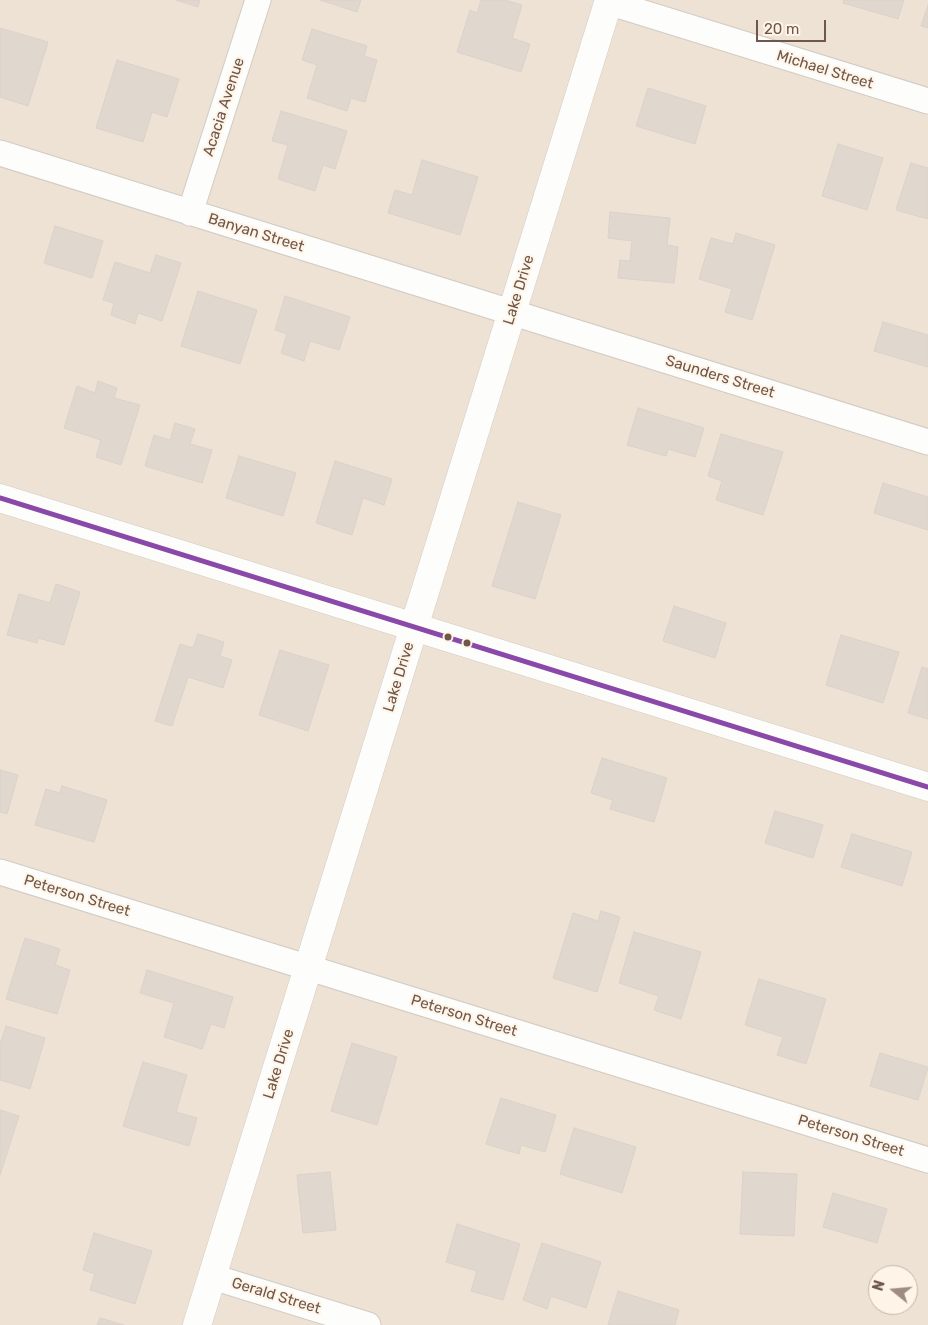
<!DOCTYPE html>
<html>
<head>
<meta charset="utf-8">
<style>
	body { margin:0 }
	#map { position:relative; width:928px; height:1325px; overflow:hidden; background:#f4efe7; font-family:Rubik,sans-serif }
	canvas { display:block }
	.north { position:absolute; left:868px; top:1265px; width:50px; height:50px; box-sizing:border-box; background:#fef4e7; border:1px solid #c5b5a8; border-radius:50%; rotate:287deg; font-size:14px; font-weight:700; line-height:20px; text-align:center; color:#6f574a }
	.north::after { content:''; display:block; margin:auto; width:18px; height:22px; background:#9e8c81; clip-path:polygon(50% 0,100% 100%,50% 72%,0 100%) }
	.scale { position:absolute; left:756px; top:20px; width:70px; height:22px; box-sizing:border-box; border:2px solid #6f574a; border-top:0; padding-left:6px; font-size:15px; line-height:18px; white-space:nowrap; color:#6f574a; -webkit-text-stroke:4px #fef4e7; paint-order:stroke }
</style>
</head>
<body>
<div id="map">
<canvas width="928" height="1325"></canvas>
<div class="north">N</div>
<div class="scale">20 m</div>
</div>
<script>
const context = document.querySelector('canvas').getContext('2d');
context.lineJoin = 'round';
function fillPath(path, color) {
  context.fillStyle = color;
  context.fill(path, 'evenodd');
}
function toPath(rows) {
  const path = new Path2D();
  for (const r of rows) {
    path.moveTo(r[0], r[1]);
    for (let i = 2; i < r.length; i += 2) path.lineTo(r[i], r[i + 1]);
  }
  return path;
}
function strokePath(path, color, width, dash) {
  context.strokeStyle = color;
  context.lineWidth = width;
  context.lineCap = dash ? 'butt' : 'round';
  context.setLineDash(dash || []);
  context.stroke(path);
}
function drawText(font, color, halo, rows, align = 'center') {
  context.font = font + ' Rubik,sans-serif';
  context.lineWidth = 4;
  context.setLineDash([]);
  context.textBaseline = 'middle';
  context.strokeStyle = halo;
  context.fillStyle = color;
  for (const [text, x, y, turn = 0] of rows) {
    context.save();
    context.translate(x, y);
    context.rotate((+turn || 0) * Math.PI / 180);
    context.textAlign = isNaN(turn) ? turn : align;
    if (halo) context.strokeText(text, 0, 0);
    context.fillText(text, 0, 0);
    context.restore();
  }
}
const residential = toPath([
	[0,0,928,0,928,1325,0,1325],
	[878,1275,908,1275,908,1305,878,1305]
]);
const building = toPath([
	[176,0,200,0,198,7,176,0],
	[320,0,361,0,357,12,320,0],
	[481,0,505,0,522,5,512,38,530,44,521,72,457,52,470,10,477,13,481,0],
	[844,0,904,0,898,19,843,3,844,0],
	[928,5,928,28,921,26,928,5],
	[0,28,48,42,28,106,0,97,0,28],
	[312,29,367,46,364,56,377,60,365,102,351,98,347,111,307,98,317,65,302,60,312,29],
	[117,60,179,79,167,117,152,112,143,142,96,128,117,60],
	[648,88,706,106,695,144,636,126,648,88],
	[281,111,347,131,335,169,323,165,315,191,278,179,288,145,272,141,281,111],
	[838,144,883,158,867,210,822,196,838,144],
	[422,160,478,177,460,235,388,213,395,190,412,195,422,160],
	[911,163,928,168,928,219,896,210,911,163],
	[610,212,670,218,667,245,678,247,674,283,618,278,620,260,630,261,632,241,608,238,610,212],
	[55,226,103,241,92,278,44,263,55,226],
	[736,233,775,245,752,320,725,312,732,289,699,279,711,238,733,244,736,233],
	[156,255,181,263,162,321,138,313,135,324,111,315,114,303,103,300,115,262,150,273,156,255],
	[198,291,257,310,240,364,181,346,198,291],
	[285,296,350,317,339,350,310,341,304,361,281,353,287,334,275,330,285,296],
	[883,322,928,335,928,367,874,351,883,322],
	[98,381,117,388,114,398,140,405,121,465,96,457,101,440,64,428,77,386,95,393,98,381],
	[638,408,704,428,695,457,668,449,666,456,627,445,638,408],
	[175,423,195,429,190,444,212,450,202,483,145,466,154,435,170,440,175,423],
	[721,434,783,452,763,515,716,500,722,481,708,476,721,434],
	[239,456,296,473,283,516,226,498,239,456],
	[335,461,392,479,384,505,363,498,352,535,316,523,335,461],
	[883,483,928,497,928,530,874,513,883,483],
	[518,502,561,515,535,599,492,586,518,502],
	[56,584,80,592,64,645,38,638,37,643,7,635,19,594,50,603,56,584],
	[674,606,726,623,715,658,663,641,674,606],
	[198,634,224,642,220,656,232,660,223,688,188,677,172,726,155,721,180,644,193,648,198,634],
	[841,635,899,652,883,703,826,685,841,635],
	[280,650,329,665,308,731,259,715,280,650],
	[922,667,928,669,928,719,908,713,922,667],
	[602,758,667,778,654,822,610,809,613,800,591,793,602,758],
	[0,770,18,775,7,814,0,812,0,770],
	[62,786,107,800,94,842,35,825,46,789,60,793,62,786],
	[775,811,823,825,813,858,765,843,775,811],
	[852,834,912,852,902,886,841,867,852,834],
	[601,911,620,917,597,992,553,978,573,913,598,921,601,911],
	[634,932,701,952,681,1019,654,1010,659,996,619,983,634,932],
	[25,938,60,949,55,965,70,970,57,1014,6,999,25,938],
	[147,970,233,997,224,1028,211,1024,202,1049,164,1037,174,1003,140,993,147,970],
	[759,979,826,999,806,1064,777,1055,783,1037,745,1025,759,979],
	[6,1026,45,1038,30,1089,0,1080,0,1044,6,1026],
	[352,1043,397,1057,377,1125,331,1111,352,1043],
	[880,1053,928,1067,918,1100,870,1086,880,1053],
	[143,1062,187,1075,176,1112,197,1118,189,1146,123,1126,143,1062],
	[501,1098,556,1115,545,1152,521,1145,519,1154,486,1144,501,1098],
	[0,1110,19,1116,0,1175,0,1110],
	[574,1128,636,1147,622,1193,560,1174,574,1128],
	[330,1172,336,1230,303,1233,297,1175,330,1172],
	[743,1172,797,1174,794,1236,740,1234,743,1172],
	[833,1193,887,1209,877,1243,823,1227,833,1193],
	[457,1224,520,1244,503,1300,471,1291,477,1271,446,1262,457,1224],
	[94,1233,152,1251,135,1304,90,1290,95,1274,83,1270,94,1233],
	[542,1243,601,1262,586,1308,551,1296,547,1309,523,1300,542,1243],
	[618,1291,679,1310,675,1325,608,1325,618,1291],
	[100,1318,124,1325,97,1325,100,1318]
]);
const street = toPath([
	[608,2,928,101],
	[0,153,928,442],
	[190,213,258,0],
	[0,872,928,1160],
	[213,1277,368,1325]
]);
const secondary = toPath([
	[0,498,928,787],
	[197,1325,609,0]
]);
const bus1 = toPath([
	[0,498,928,787]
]);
const markers = [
	[448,637,4.5,"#6f574a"],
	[467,643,4.5,"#6f574a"]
];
const streetNames = [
	["Michael Street",825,70,17],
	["Acacia Avenue",224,107,-72],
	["Banyan Street",256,233,17],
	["Lake Drive",519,290,-73],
	["Saunders Street",720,377,17],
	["Lake Drive",399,677,-73],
	["Peterson Street",77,896,17],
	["Peterson Street",464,1016,17],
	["Lake Drive",279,1064,-73],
	["Peterson Street",851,1136,17],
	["Gerald Street",276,1296,17]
];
fillPath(residential, '#ede2d4');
fillPath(building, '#e0d7cf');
strokePath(building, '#dcd2ca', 1);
strokePath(street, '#d2cbc4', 27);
strokePath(secondary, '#d3cbc4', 29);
strokePath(street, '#fdfdfb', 25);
strokePath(secondary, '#fdfdfb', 28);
strokePath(bus1, '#8a48a9', 5);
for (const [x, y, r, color] of markers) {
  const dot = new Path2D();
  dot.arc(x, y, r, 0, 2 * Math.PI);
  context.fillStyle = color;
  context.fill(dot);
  strokePath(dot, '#fef4e7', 2);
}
drawText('15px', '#6f574a', '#fef4e7', streetNames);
</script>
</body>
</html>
